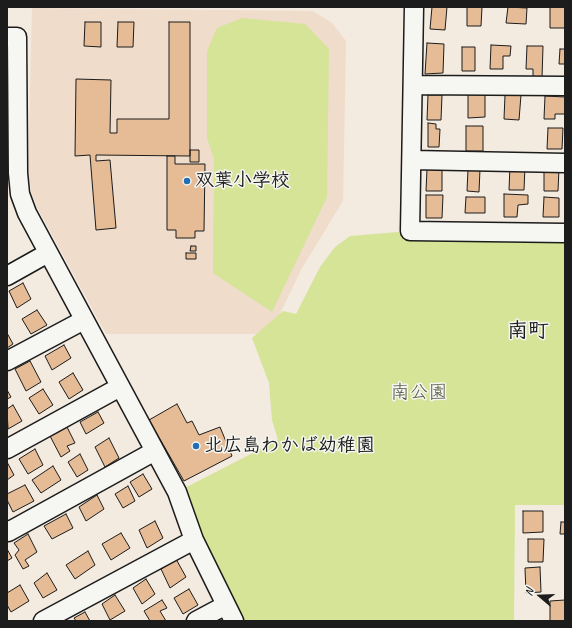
<!DOCTYPE html>
<html>
<head>
<meta charset="utf-8">
<style>
	body { margin:0 }
	#map { position:relative; width:572px; height:628px; overflow:hidden; background:#f3eae0; font-family:Caveat,sans-serif }
	canvas { display:block }
	.frame { position:absolute; inset:0; border:8px solid #1c1c1c; pointer-events:none }
	.north { position:absolute; left:520px; top:576px; width:40px; height:40px; -webkit-text-stroke:3px #f6f6f2; paint-order:stroke; rotate:289deg; font-size:11px; font-weight:700; line-height:16px; text-align:center; color:#1c1c1c }
	.north::after { content:''; display:block; margin:auto; width:14px; height:18px; background:#1c1c1c; clip-path:polygon(50% 0,100% 100%,50% 72%,0 100%) }
</style>
</head>
<body>
<div id="map">
<canvas width="572" height="628"></canvas>
<div class="frame"></div>
<div class="north">N</div>
</div>
<script>
const context = document.querySelector('canvas').getContext('2d');
context.lineJoin = 'round';
function fillPath(path, color) {
  context.fillStyle = color;
  context.fill(path, 'evenodd');
}
function toPath(rows) {
  const path = new Path2D();
  for (const r of rows) {
    path.moveTo(r[0], r[1]);
    for (let i = 2; i < r.length; i += 2) path.lineTo(r[i], r[i + 1]);
  }
  return path;
}
function strokePath(path, color, width, dash) {
  context.strokeStyle = color;
  context.lineWidth = width;
  context.lineCap = dash ? 'butt' : 'round';
  context.setLineDash(dash || []);
  context.stroke(path);
}
function drawText(font, color, halo, rows, align = 'center') {
  context.font = font + ' Caveat,"Klee One",sans-serif';
  context.lineWidth = 3;
  context.setLineDash([]);
  context.textBaseline = 'middle';
  context.strokeStyle = halo;
  context.fillStyle = color;
  for (const [text, x, y, turn = 0] of rows) {
    context.save();
    context.translate(x, y);
    context.rotate((+turn || 0) * Math.PI / 180);
    context.textAlign = isNaN(turn) ? turn : align;
    if (halo) context.strokeText(text, 0, 0);
    context.fillText(text, 0, 0);
    context.restore();
  }
}
const built = toPath([
	[32,8,313,11,332,23,346,41,343,201,302,268,270,334,106,334,38,209,31,191,28,171]
]);
const green = toPath([
	[242,18,305,24,329,49,327,197,272,312,213,273,214,159,207,138,207,51,217,28],
	[410,231,565,233,565,505,515,505,514,621,234,621,177,492,278,440,272,420,269,383,252,338,283,311,296,314,320,267,335,247,350,236]
]);
const building = toPath([
	[432,7,447,7,445,30,430,29,432,7],
	[467,7,482,7,481,26,467,26,467,7],
	[508,7,527,8,526,24,506,23,508,7],
	[550,7,565,7,565,28,550,28,550,7],
	[85,22,101,22,101,47,84,46,85,22],
	[118,22,134,22,133,47,117,47,118,22],
	[169,22,190,22,190,156,96,155,96,161,110,160,116,228,96,230,90,155,75,156,76,79,111,80,110,133,117,133,117,119,169,119,169,22],
	[427,43,444,44,443,73,425,74,427,43],
	[491,45,511,46,510,56,503,56,503,69,490,69,491,45],
	[527,46,543,46,542,78,533,78,533,69,526,69,527,46],
	[462,47,475,47,475,71,462,71,462,47],
	[560,49,565,49,565,64,559,64,560,49],
	[468,93,485,93,485,117,468,118,468,93],
	[428,95,442,95,441,120,427,120,428,95],
	[505,95,521,95,519,120,504,119,505,95],
	[545,96,565,97,565,114,555,114,555,119,544,119,545,96],
	[428,123,436,124,436,129,440,129,439,147,428,147,428,123],
	[466,126,483,126,483,151,466,151,466,126],
	[548,128,563,128,562,149,547,149,548,128],
	[190,150,199,150,199,162,190,162,190,150],
	[167,156,175,156,175,164,205,164,204,231,195,231,195,238,176,238,176,230,167,230,167,156],
	[510,166,525,166,524,190,509,190,510,166],
	[559,168,558,191,544,191,544,169,559,168],
	[427,169,442,169,442,191,426,191,427,169],
	[468,169,480,169,479,192,467,191,468,169],
	[504,194,528,195,528,204,518,205,517,217,504,217,504,194],
	[426,195,443,195,442,218,426,218,426,195],
	[466,197,485,197,485,213,465,213,466,197],
	[544,197,559,198,559,217,543,217,544,197],
	[191,246,196,246,196,251,190,251,191,246],
	[186,253,196,253,196,259,186,259,186,253],
	[23,283,31,299,17,308,9,291,23,283],
	[37,310,47,325,31,334,22,319,37,310],
	[7,333,13,344,7,348,7,333],
	[64,345,71,358,52,370,45,356,64,345],
	[30,361,41,382,26,391,15,369,30,361],
	[73,373,83,390,69,399,59,382,73,373],
	[43,389,53,405,39,414,29,398,43,389],
	[7,390,11,397,7,399,7,390],
	[177,404,187,423,192,421,199,435,220,427,232,456,184,481,149,420,177,404],
	[13,405,22,421,8,429,7,409,13,405],
	[98,412,104,423,86,434,80,422,98,412],
	[67,427,75,443,67,446,70,451,61,457,50,436,67,427],
	[109,438,119,458,105,467,95,447,109,438],
	[35,449,43,465,28,474,19,459,35,449],
	[80,454,88,470,77,477,68,462,80,454],
	[7,462,14,475,7,480,7,462],
	[53,466,61,480,41,493,32,480,53,466],
	[143,474,152,489,139,497,130,482,143,474],
	[25,485,34,501,13,512,7,500,7,494,25,485],
	[128,486,135,501,123,508,115,494,128,486],
	[97,495,104,509,86,521,79,507,97,495],
	[523,511,543,511,543,532,523,533,523,511],
	[66,514,73,528,52,539,44,526,66,514],
	[155,521,163,538,147,548,139,530,155,521],
	[561,522,565,522,565,534,560,534,561,522],
	[121,533,130,548,111,560,102,544,121,533],
	[28,534,37,552,25,560,29,566,23,569,15,555,19,550,14,543,28,534],
	[528,539,544,539,543,562,528,562,528,539],
	[7,549,12,558,7,561,7,549],
	[88,551,95,565,75,579,66,565,88,551],
	[176,559,186,577,170,588,161,569,176,559],
	[540,567,541,592,526,593,525,568,540,567],
	[47,573,57,590,43,598,34,583,47,573],
	[146,579,155,594,142,604,133,588,146,579],
	[20,585,29,601,11,612,7,605,7,593,20,585],
	[189,589,198,605,183,614,174,598,189,589],
	[115,595,125,611,110,620,102,604,115,595],
	[162,600,167,608,160,611,166,621,150,621,144,611,162,600],
	[565,600,565,621,550,621,550,601,565,600],
	[85,612,90,621,76,621,74,618,85,612]
]);
const minor = toPath([
	[414,7,410,231,565,233],
	[7,37,17,37,18,173,20,194,27,213,177,492,194,540,234,621],
	[413,85,565,86],
	[412,160,565,163],
	[7,276,48,253],
	[7,361,84,320],
	[7,449,120,387],
	[7,530,8,532,155,451],
	[43,621,194,540],
	[196,621,226,605]
]);
const markers = [
	[187,181,4,"#1f6fb2"],
	[196,446,4,"#1f6fb2"]
];
const poiNames = [
	["双葉小学校",195,181],
	["北広島わかば幼稚園",204,446]
];
const parkNames = [
	["南公園",419,393]
];
const quarterNames = [
	["南町",528,331]
];
fillPath(built, '#efdcca');
fillPath(green, '#d5e497');
fillPath(building, '#e6bc96');
strokePath(building, '#1c1c1c', 1);
strokePath(minor, '#1c1c1c', 21);
strokePath(minor, '#f6f6f2', 18);
for (const [x, y, r, color] of markers) {
  const dot = new Path2D();
  dot.arc(x, y, r, 0, 2 * Math.PI);
  context.fillStyle = color;
  context.fill(dot);
  strokePath(dot, '#f6f6f2', 1.5);
}
drawText('bold 19px', '#1c1c1c', '#f6f6f2', poiNames, 'left');
drawText('19px', '#545841', '#f6f6f2', parkNames);
drawText('bold 21px', '#1c1c1c', '#f6f6f2', quarterNames);
</script>
</body>
</html>
